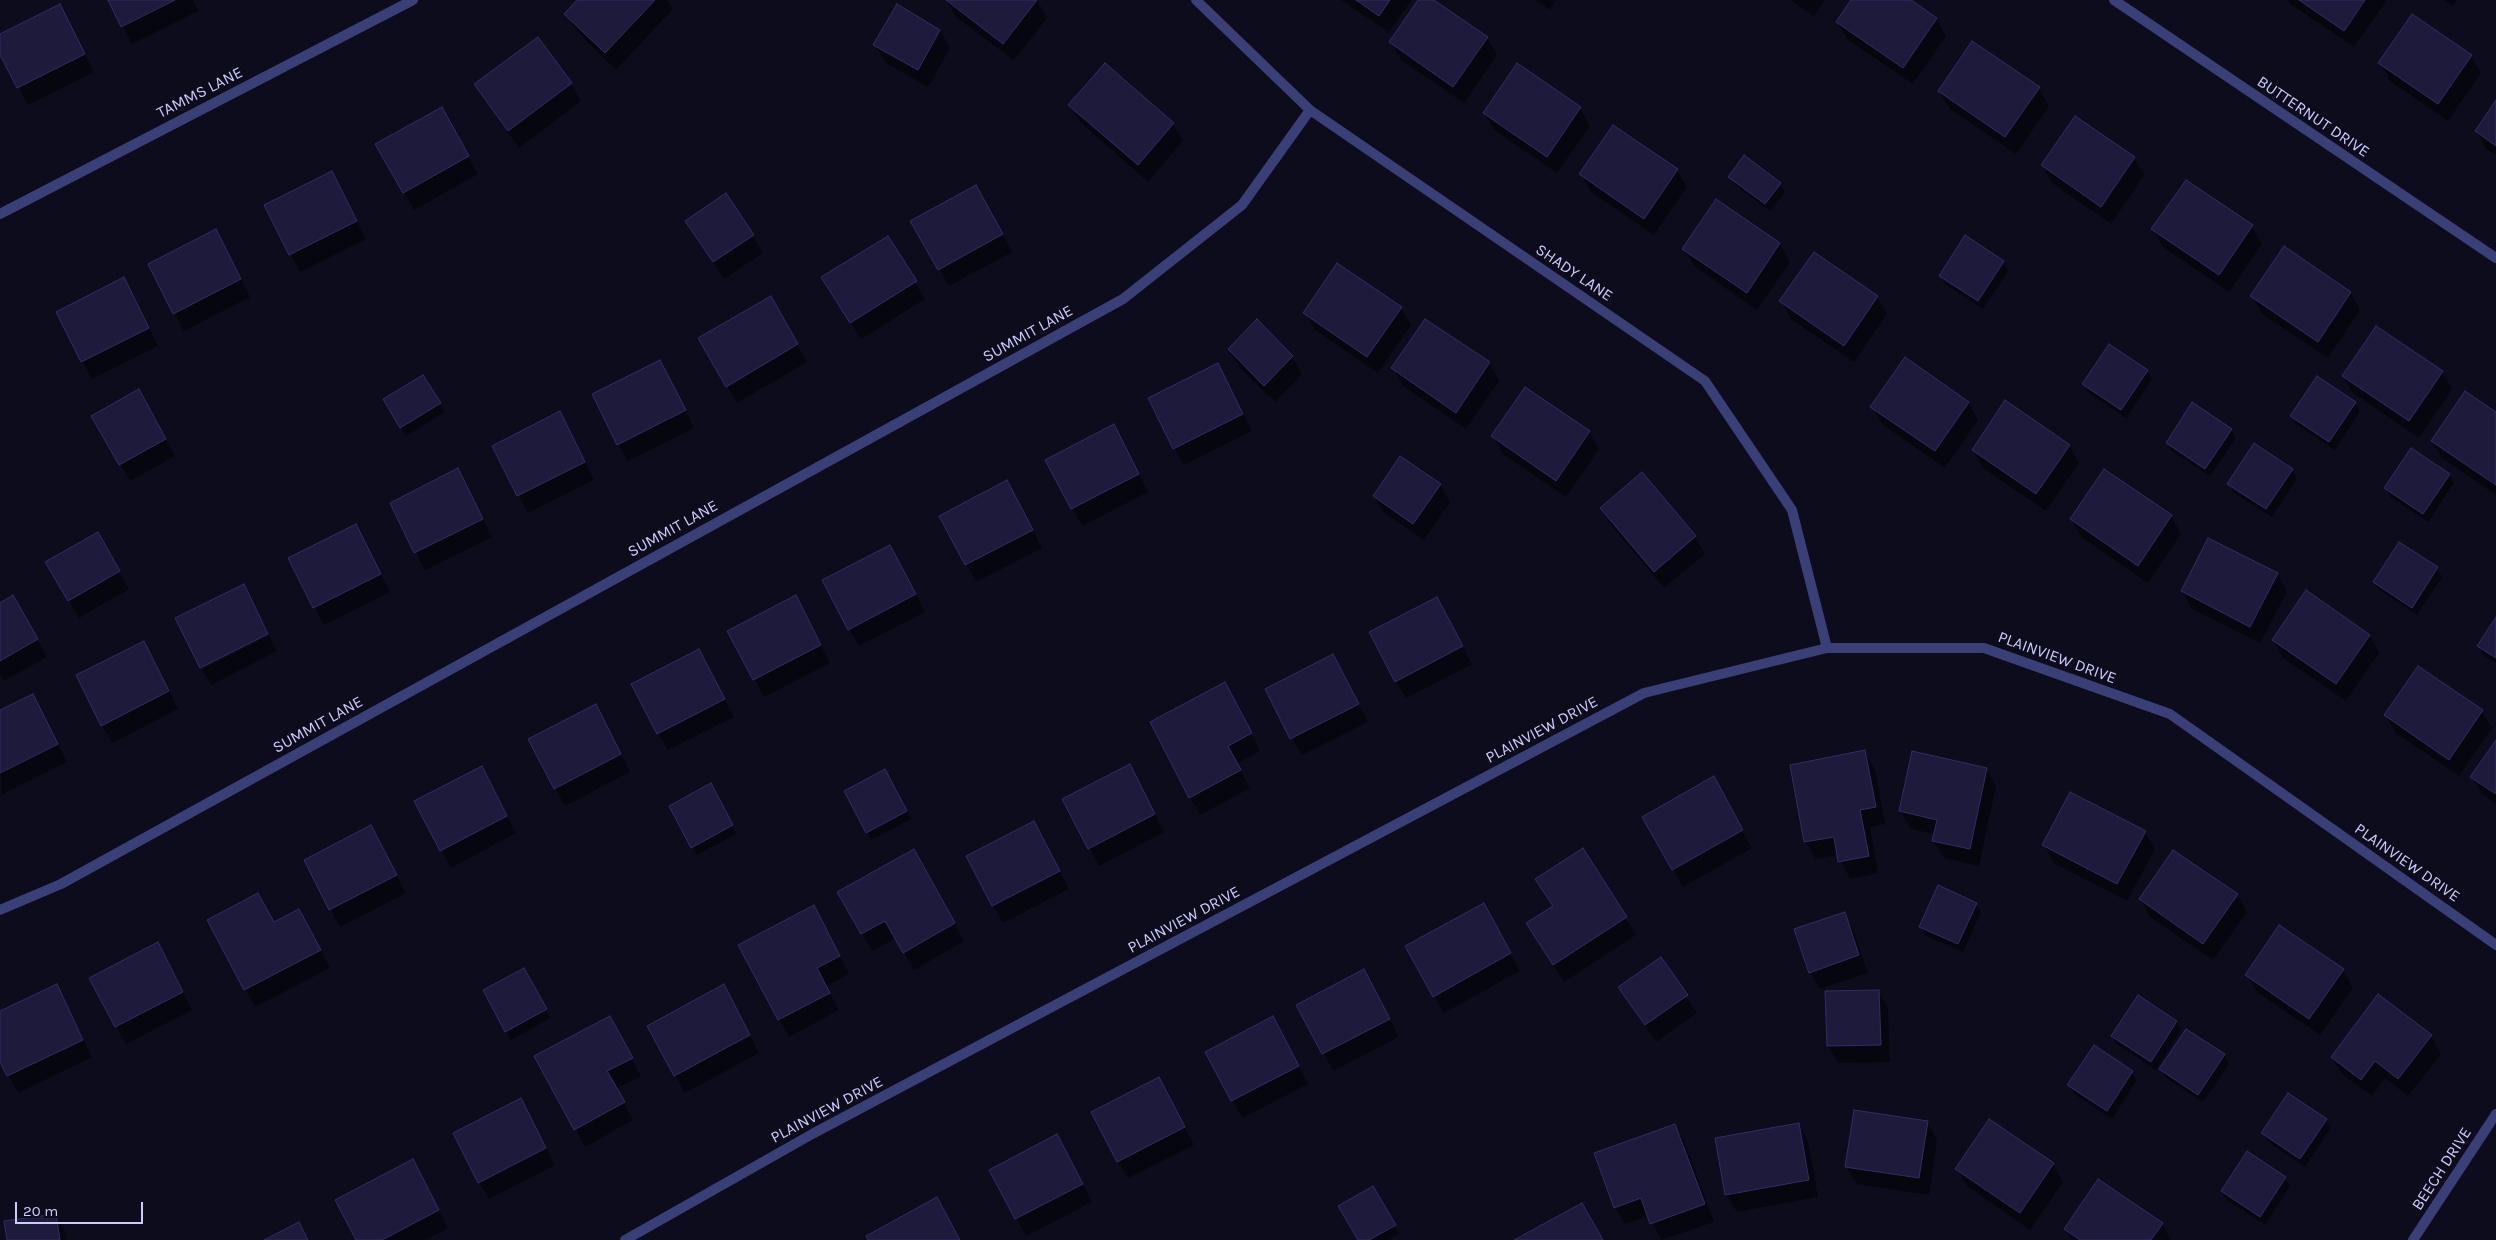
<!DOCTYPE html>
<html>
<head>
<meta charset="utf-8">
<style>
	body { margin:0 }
	#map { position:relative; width:2496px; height:1240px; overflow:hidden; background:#0d0c1c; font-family:Karla,sans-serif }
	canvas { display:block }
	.scale { position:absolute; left:15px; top:1202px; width:128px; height:22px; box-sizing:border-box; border:2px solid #cbcbfc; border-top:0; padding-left:6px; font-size:15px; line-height:18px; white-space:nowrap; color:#cbcbfc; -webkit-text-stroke:4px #0d0c1c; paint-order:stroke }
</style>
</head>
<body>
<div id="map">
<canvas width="2496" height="1240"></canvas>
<div class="scale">20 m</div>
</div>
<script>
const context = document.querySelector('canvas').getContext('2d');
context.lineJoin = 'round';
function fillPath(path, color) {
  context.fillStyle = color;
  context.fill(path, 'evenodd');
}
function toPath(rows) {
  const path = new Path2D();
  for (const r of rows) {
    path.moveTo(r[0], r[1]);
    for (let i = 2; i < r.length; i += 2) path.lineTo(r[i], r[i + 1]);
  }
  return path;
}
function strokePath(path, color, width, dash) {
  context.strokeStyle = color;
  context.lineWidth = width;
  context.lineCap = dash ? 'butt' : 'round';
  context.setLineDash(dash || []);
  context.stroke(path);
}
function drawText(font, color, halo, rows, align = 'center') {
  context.font = font + ' Karla,sans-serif';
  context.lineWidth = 4;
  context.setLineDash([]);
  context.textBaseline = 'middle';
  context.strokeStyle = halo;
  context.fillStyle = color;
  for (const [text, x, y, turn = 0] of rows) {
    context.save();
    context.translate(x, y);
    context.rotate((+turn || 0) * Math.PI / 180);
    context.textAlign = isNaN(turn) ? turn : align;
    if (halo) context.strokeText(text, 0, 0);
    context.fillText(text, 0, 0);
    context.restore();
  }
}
const shadow = toPath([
	[109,0,193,0,198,11,132,44],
	[579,0,667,0,673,9,616,70,576,31,566,14],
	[946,0,1037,0,1047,18,1014,60,956,17],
	[1341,0,1412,0,1389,32],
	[1420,0,1431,0,1487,38,1497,55,1464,103,1401,60,1391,42],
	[1535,0,1556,0,1550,10],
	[1790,0,1825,0,1814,16],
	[1852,0,1909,0,1936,19,1946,36,1913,84,1847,39,1837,22],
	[2288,0,2387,0,2354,47,2290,4],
	[2444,0,2457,0,2453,6],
	[59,5,94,72,28,105,0,52,0,35],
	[940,30,950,48,928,87,885,62,875,45],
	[538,39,571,84,581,101,519,148,475,85],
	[2471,56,2481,73,2448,121,2390,81,2380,63],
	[2039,88,2049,106,2016,154,1950,109,1939,91],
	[2496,102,2496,155,2486,149,2476,131],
	[1070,105,1173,124,1183,141,1148,182,1080,122],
	[1580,108,1590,126,1557,173,1494,130,1484,113],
	[441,109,478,174,414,210,377,145],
	[2134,158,2144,175,2111,224,2052,183,2042,165],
	[1677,170,1687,187,1654,235,1591,192,1581,174],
	[332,172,366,239,300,272,266,205],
	[1730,177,1780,184,1785,192,1770,211,1735,185],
	[1717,201,1780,244,1790,262,1757,310,1694,266,1684,249],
	[986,203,1012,252,949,286,912,222],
	[2252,226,2262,244,2229,292,2163,247,2153,229],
	[216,231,250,297,184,331,149,264],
	[753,236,763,253,724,279,697,238],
	[1814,253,1877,297,1887,314,1854,362,1791,319,1781,301],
	[2003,262,2008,271,1983,309,1945,284,1940,276],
	[915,282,925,299,861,339,833,294],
	[2350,292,2360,310,2328,358,2262,314,2252,296],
	[133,296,158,346,92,379,82,361],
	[770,297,807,362,737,403,700,339],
	[1401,308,1411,325,1378,373,1315,330,1305,313],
	[1257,321,1292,357,1302,374,1275,402,1239,367,1229,350],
	[1489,363,1499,381,1466,429,1403,386,1393,368],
	[2147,370,2152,379,2126,418,2089,393,2084,384],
	[2442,372,2452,389,2419,438,2353,393,2343,376],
	[423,376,445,412,406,436,384,400],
	[670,379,694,428,628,461,618,444],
	[1227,382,1252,431,1184,465,1174,448],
	[1968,402,1978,420,1945,468,1882,424,1872,407],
	[2355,403,2360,411,2335,450,2296,424,2291,416],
	[148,408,175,456,130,481,93,416],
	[2496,414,2496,495,2442,458,2432,441],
	[2231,429,2236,438,2210,476,2172,451,2167,443],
	[569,430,594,480,528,513,493,447],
	[1589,432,1599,449,1566,497,1503,454,1493,436],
	[1123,443,1148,492,1082,526,1047,460],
	[2069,445,2079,463,2046,511,1983,468,1973,450],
	[458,470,492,537,425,570,391,504],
	[2292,470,2297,479,2272,517,2234,493,2229,484],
	[2105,471,2171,516,2181,534,2148,583,2081,537,2071,519],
	[2449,474,2454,483,2428,522,2390,497,2386,488],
	[1440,485,1450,502,1424,540,1384,513,1374,496],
	[1017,499,1042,548,976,582,941,516],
	[1601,508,1695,536,1705,554,1664,588,1611,525],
	[356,525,390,592,324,625,289,558],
	[97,534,129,589,79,618,47,562],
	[2400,543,2437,568,2442,577,2417,615,2379,590,2374,582],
	[900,564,925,612,859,646,849,629],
	[2277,574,2287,592,2260,643,2192,609,2182,591],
	[243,585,268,632,201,667],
	[13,597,47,657,4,681,0,674,0,604],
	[805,614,830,663,764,697,729,631],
	[1447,616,1472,664,1406,698,1396,681],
	[2496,619,2496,663,2483,655,2479,646],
	[269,635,277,651,211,685,202,669],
	[2369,635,2379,653,2346,701,2283,658,2273,640],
	[154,660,178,709,112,743,102,725],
	[709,668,734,717,668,750,658,733],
	[1342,673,1368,722,1302,755,1292,738],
	[1234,701,1260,751,1237,764,1250,788,1200,815,1190,797],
	[2482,711,2492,728,2459,776,2396,733,2386,715],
	[0,712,42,713,67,762,1,795],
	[605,723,630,772,565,806,555,788],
	[2496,742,2496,804,2482,794,2472,777],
	[1864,752,1875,769,1885,824,1870,827,1878,873,1850,879,1838,855,1816,859,1806,842,1792,766],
	[1130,766,1164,832,1099,866,1064,800],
	[1986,769,1996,786,1979,866,1944,858,1933,841,1935,834,1911,829,1901,811],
	[1713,778,1752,848,1683,887,1643,817],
	[890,779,911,819,872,840,867,832],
	[491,785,516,833,451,868,441,850],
	[715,793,736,834,697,855,692,847],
	[371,826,406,893,340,927,305,861],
	[2145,832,2155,849,2127,901,2054,863,2044,845],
	[1044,840,1069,889,1003,923,993,905],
	[1583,850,1636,935,1564,982,1538,941],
	[924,868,964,941,914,970,896,938,872,951,839,892],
	[2237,895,2247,912,2213,960,2150,917,2140,899],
	[1976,904,1981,912,1963,952,1926,936,1921,927],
	[1844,914,1854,931,1868,973,1820,989,1810,972],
	[209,920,309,927,330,968,255,1007],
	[1493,922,1520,971,1444,1013,1434,996],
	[823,924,849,974,826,986,839,1010,789,1037,740,945],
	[1661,959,1697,1013,1656,1042,1620,987],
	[167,961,192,1010,126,1044,91,978],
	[524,970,550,1018,511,1040,506,1031],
	[2343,970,2353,988,2320,1035,2257,992,2247,975],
	[57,986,92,1057,18,1093,0,1059,0,1013],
	[1374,988,1399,1037,1333,1071,1298,1005],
	[1878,991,1888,1008,1890,1062,1838,1063,1828,1046,1827,993],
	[734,1003,759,1053,685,1093,675,1075],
	[2176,1022,2181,1030,2156,1070,2117,1044,2112,1036],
	[619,1035,641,1076,616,1089,633,1120,585,1147,536,1057],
	[1283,1035,1308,1084,1242,1118,1207,1052],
	[2431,1036,2441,1054,2408,1096,2385,1078,2372,1096,2342,1074,2332,1057],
	[2094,1047,2132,1072,2137,1080,2112,1119,2074,1094,2069,1085],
	[2224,1055,2229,1064,2203,1102,2166,1078,2161,1069],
	[1168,1096,1194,1145,1128,1178,1118,1161],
	[530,1117,555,1165,489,1199,479,1182],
	[2326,1119,2331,1128,2305,1167,2268,1142,2263,1133],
	[1990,1121,2053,1164,2063,1182,2030,1230,1967,1186,1957,1169],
	[1927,1122,1937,1140,1929,1195,1857,1184,1846,1167],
	[1798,1124,1808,1141,1818,1197,1737,1212,1726,1195,1717,1139],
	[1675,1125,1685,1143,1714,1222,1661,1240,1649,1216,1625,1224,1615,1207],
	[1067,1153,1092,1202,1026,1236,991,1170],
	[422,1178,448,1228,425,1240,358,1240],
	[2285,1178,2290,1186,2265,1225,2227,1200,2222,1191],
	[1373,1188,1399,1234,1389,1240,1360,1240],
	[56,1215,66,1233,67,1240,8,1240],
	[2162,1224,2171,1240,2072,1240,2066,1229]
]);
const building = toPath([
	[108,0,175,0,121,27,108,0],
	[577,0,655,0,605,53,564,14,577,0],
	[946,0,1037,0,1003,44,946,0],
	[1356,0,1390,0,1379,16,1356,0],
	[1418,0,1434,0,1488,37,1453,87,1389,42,1418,0],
	[1851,0,1911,0,1937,18,1903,68,1836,22,1851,0],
	[2299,0,2365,0,2344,31,2299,0],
	[60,4,85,54,17,88,0,55,0,34,60,4],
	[897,4,940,30,918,70,873,45,897,4],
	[2412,14,2472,55,2438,104,2378,63,2412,14],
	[538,37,572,83,508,131,474,84,538,37],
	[1972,41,2040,87,2005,137,1938,91,1972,41],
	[1105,63,1174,123,1138,165,1068,105,1105,63],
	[1517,63,1581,107,1547,157,1483,113,1517,63],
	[2496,100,2496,146,2475,131,2496,100],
	[442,107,469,156,403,193,375,144,442,107],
	[2075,116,2135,157,2101,207,2041,165,2075,116],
	[1613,125,1678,169,1644,219,1579,174,1613,125],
	[1744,155,1781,183,1765,204,1728,177,1744,155],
	[332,171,357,221,289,255,264,205,332,171],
	[2186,180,2253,225,2219,275,2151,229,2186,180],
	[976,185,1003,234,938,270,910,221,976,185],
	[726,193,754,235,713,262,685,221,726,193],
	[1716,199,1780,243,1747,293,1682,249,1716,199],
	[216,229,241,279,173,314,148,264,216,229],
	[1965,235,2004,261,1978,301,1939,276,1965,235],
	[888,236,917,281,850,323,821,277,888,236],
	[2284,246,2351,292,2318,342,2250,296,2284,246],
	[1814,252,1878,296,1844,346,1779,301,1814,252],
	[1337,263,1402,307,1367,357,1303,313,1337,263],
	[124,277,149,328,81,362,56,312,124,277],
	[771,296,798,344,726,387,698,338,771,296],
	[1257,319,1293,356,1264,386,1228,349,1257,319],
	[1425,319,1490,362,1456,413,1391,368,1425,319],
	[2376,326,2443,371,2409,421,2342,376,2376,326],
	[2109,344,2148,370,2121,410,2082,384,2109,344],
	[1905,357,1969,402,1935,451,1870,407,1905,357],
	[660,360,686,410,617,445,592,394,660,360],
	[1218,363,1243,414,1173,449,1148,398,1218,363],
	[423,375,441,403,400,428,383,399,423,375],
	[2317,376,2356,402,2329,442,2290,416,2317,376],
	[1525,387,1590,431,1556,481,1491,436,1525,387],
	[139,389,166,439,119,465,91,416,139,389],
	[2465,391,2496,412,2496,485,2431,441,2465,391],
	[2005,400,2070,445,2036,494,1972,450,2005,400],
	[2192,402,2232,429,2205,469,2166,443,2192,402],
	[560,411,585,462,517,496,492,446,560,411],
	[1114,424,1139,474,1071,509,1045,460,1114,424],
	[2254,443,2293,469,2266,509,2227,484,2254,443],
	[2411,448,2450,474,2423,514,2384,488,2411,448],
	[1400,456,1441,484,1413,524,1373,496,1400,456],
	[458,468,483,519,414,553,390,503,458,468],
	[2104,469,2172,515,2138,566,2070,519,2104,469],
	[1642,472,1696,536,1654,572,1600,508,1642,472],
	[1007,480,1033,530,965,565,939,516,1007,480],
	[356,524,381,574,313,608,288,558,356,524],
	[98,532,120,571,68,601,45,562,98,532],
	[2208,538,2278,573,2250,627,2181,591,2208,538],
	[2399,542,2438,567,2412,608,2373,582,2399,542],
	[890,545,916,594,848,630,822,580,890,545],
	[244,584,268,634,200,668,175,618,244,584],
	[2306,590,2370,635,2336,684,2272,640,2306,590],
	[13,595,38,639,0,661,0,603,13,595],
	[796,595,821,645,753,680,727,631,796,595],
	[1437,597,1463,646,1395,682,1369,632,1437,597],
	[2496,617,2496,658,2477,646,2496,617],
	[144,641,169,691,101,726,76,675,144,641],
	[699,649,725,699,657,734,631,684,699,649],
	[1333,654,1359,704,1290,739,1265,689,1333,654],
	[2418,666,2483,710,2449,760,2384,715,2418,666],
	[1225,682,1252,733,1228,746,1241,770,1189,798,1150,722,1225,682],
	[33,694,58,744,0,773,0,710,33,694],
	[596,704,621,754,554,789,528,739,596,704],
	[2496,740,2496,794,2470,777,2496,740],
	[1865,750,1876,807,1860,810,1869,856,1838,862,1834,837,1804,842,1790,765,1865,750],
	[1912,751,1987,768,1970,849,1932,841,1937,820,1899,811,1912,751],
	[1130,764,1155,814,1088,849,1062,799,1130,764],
	[482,766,507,816,440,851,414,801,482,766],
	[885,769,907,811,866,833,844,791,885,769],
	[1714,776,1743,830,1672,870,1642,817,1714,776],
	[711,783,733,825,691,848,669,806,711,783],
	[2070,792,2146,831,2117,884,2042,845,2070,792],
	[1034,821,1060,871,992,906,966,856,1034,821],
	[371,825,397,875,329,910,304,860,371,825],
	[1583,848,1627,917,1553,965,1526,923,1553,906,1535,879,1583,848],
	[914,849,955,923,903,953,885,921,861,934,837,892,914,849],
	[2173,850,2238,894,2203,944,2139,899,2173,850],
	[1938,885,1977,903,1958,944,1919,927,1938,885],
	[258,893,274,922,299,909,321,950,244,990,207,920,258,893],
	[1484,903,1511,953,1433,997,1405,946,1484,903],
	[814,905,840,956,817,968,830,993,778,1020,738,945,814,905],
	[1845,912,1859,955,1809,973,1794,929,1845,912],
	[2279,925,2344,969,2309,1019,2245,975,2279,925],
	[158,942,183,992,115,1027,89,978,158,942],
	[1661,957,1688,995,1645,1025,1618,987,1661,957],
	[524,968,547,1009,505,1032,483,990,524,968],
	[1364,969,1390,1019,1322,1054,1296,1005,1364,969],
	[57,984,83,1040,7,1076,0,1062,0,1011,57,984],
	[724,984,750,1035,674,1076,647,1026,724,984],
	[1879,990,1881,1045,1827,1046,1825,991,1879,990],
	[2378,994,2432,1035,2398,1079,2375,1061,2361,1080,2331,1057,2378,994],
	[2138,995,2177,1021,2151,1062,2111,1036,2138,995],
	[610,1016,633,1058,607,1071,625,1102,574,1130,534,1056,610,1016],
	[1273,1016,1299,1066,1231,1101,1205,1052,1273,1016],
	[2186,1029,2225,1054,2198,1095,2159,1069,2186,1029],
	[2094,1045,2133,1071,2107,1111,2067,1085,2094,1045],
	[1159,1077,1185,1127,1117,1162,1091,1112,1159,1077],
	[2288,1093,2327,1119,2300,1159,2261,1133,2288,1093],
	[521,1098,546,1148,478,1183,453,1133,521,1098],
	[1854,1110,1928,1121,1919,1178,1845,1167,1854,1110],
	[1989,1119,2054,1163,2020,1213,1955,1169,1989,1119],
	[1799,1123,1809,1180,1725,1195,1715,1138,1799,1123],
	[1675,1124,1705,1204,1650,1224,1641,1198,1614,1208,1594,1153,1675,1124],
	[1057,1134,1083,1184,1015,1219,989,1170,1057,1134],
	[2247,1151,2286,1177,2260,1217,2221,1191,2247,1151],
	[413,1159,439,1210,382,1240,356,1240,335,1200,413,1159],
	[2098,1179,2163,1223,2151,1240,2080,1240,2064,1229,2098,1179],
	[1373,1186,1396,1225,1369,1240,1358,1240,1338,1206,1373,1186],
	[937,1197,960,1240,868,1240,866,1236,937,1197],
	[1582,1203,1603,1240,1514,1240,1582,1203],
	[56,1214,60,1240,7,1240,4,1221,56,1214],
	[299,1222,308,1240,264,1240,299,1222]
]);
const street = toPath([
	[1196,0,1310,110,1705,381,1792,510,1827,648],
	[2114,0,2496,258],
	[0,214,413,0],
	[0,910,61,884,1123,299,1242,205,1310,110],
	[625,1240,814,1133,1644,693,1827,648,1984,648,2170,714,2496,945],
	[2413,1240,2496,1114]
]);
const streetNames = [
	["TAMMS LANE",200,93,-27],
	["BUTTERNUT DRIVE",2313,117,34],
	["SHADY LANE",1574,273,34],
	["SUMMIT LANE",1028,334,-29],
	["SUMMIT LANE",673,529,-29],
	["PLAINVIEW DRIVE",2057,658,20],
	["SUMMIT LANE",318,725,-29],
	["PLAINVIEW DRIVE",1542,730,-28],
	["PLAINVIEW DRIVE",2407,863,35],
	["PLAINVIEW DRIVE",1184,920,-28],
	["PLAINVIEW DRIVE",827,1110,-28],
	["BEECH DRIVE",2442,1169,-57]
];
fillPath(shadow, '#0007');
fillPath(building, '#1d1a3c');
strokePath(building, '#322d66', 1);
strokePath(street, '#3a3f78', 10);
drawText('16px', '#cbcbfc', '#0d0c1c', streetNames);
</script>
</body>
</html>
